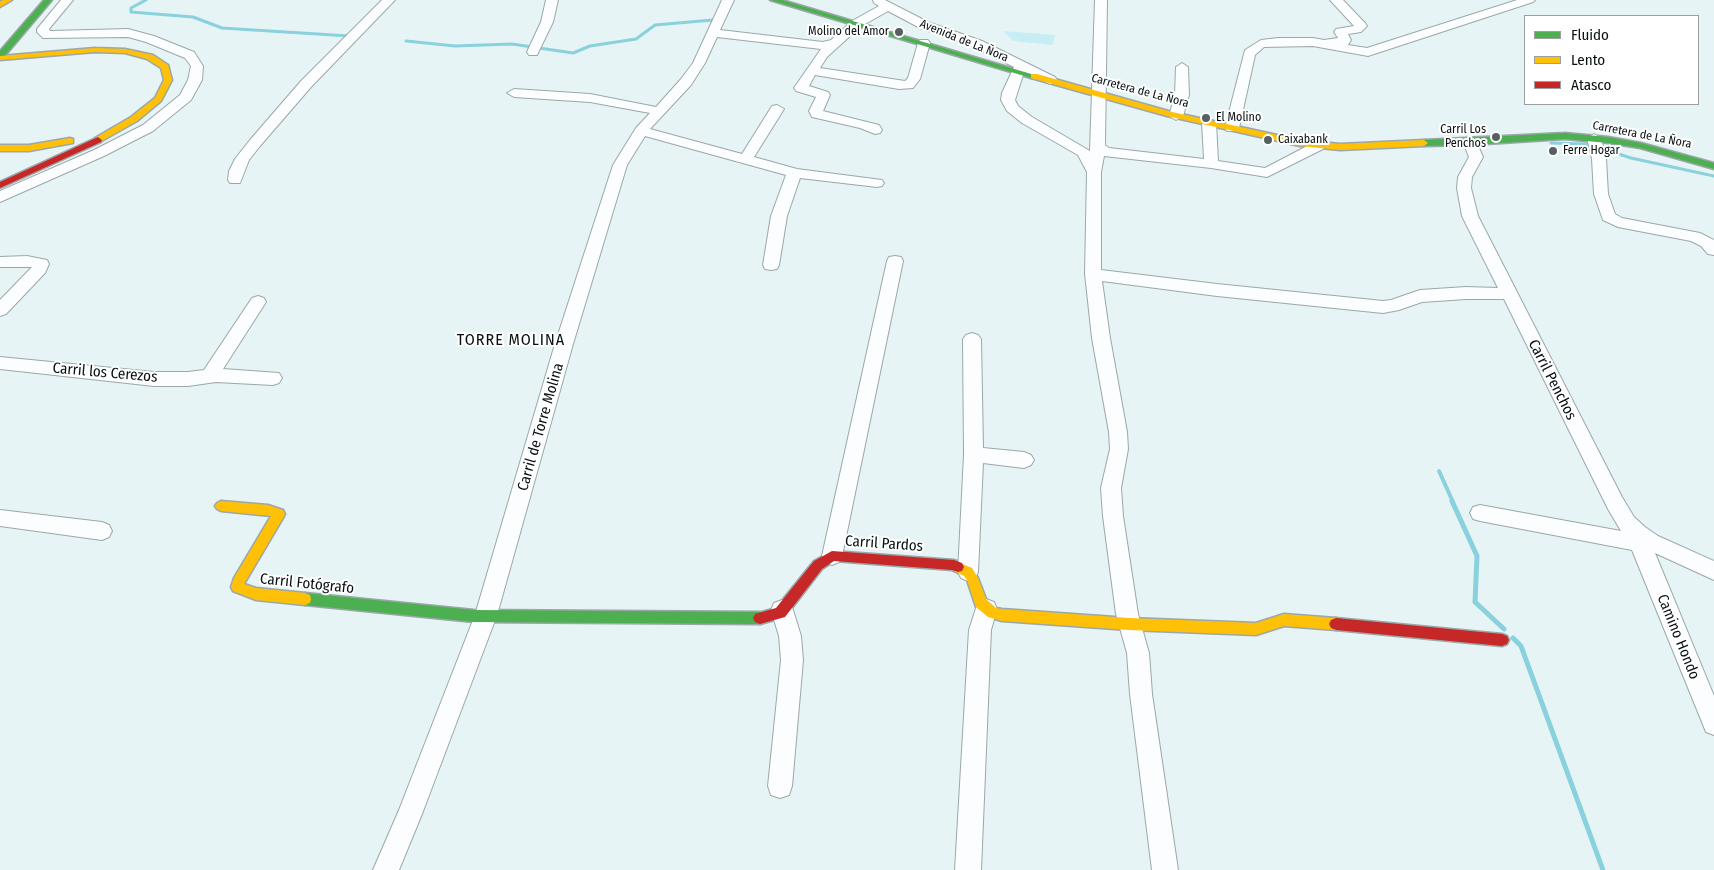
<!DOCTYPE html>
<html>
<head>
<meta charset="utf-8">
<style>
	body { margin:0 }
	#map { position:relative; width:1714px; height:870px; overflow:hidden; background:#e6f4f6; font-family:"Fira Sans Condensed",sans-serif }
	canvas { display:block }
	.legend { position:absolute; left:1524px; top:15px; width:175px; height:90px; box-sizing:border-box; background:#fff; border:1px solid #9c9fa0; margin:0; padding:6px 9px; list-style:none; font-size:15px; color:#081012 }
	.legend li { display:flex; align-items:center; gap:10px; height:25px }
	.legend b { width:25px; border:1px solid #9c9fa0 }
</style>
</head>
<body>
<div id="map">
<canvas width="1714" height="870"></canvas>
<ul class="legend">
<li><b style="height:6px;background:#4caf50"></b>Fluido</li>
<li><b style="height:6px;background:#ffc107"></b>Lento</li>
<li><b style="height:6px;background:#c62828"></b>Atasco</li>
</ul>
</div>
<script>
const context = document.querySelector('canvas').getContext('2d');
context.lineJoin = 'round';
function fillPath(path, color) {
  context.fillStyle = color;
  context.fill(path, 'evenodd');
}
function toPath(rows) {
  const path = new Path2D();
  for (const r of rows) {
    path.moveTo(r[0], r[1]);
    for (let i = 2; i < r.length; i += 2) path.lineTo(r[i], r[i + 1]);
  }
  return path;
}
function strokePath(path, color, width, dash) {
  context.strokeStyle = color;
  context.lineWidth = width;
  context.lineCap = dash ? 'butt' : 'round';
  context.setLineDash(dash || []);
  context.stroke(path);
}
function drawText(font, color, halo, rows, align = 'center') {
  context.font = font + ' "Fira Sans Condensed",sans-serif';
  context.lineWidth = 4;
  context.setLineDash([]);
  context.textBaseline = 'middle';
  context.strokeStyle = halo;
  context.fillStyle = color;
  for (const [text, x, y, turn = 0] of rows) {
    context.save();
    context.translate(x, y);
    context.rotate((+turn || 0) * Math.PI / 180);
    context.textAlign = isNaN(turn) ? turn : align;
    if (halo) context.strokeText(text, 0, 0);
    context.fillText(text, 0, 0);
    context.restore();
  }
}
const green = toPath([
	[1003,31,1055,35,1054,41,1052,45,1013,41]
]);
const streamFar2 = toPath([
	[146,0,131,8,131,12,193,17,222,28,349,36],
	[406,41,455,46,512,44,573,53,590,46,636,39,655,25,713,20],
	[1551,143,1588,144,1631,158,1714,176]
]);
const streamFar1 = toPath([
	[1439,471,1453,502]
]);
const stream = toPath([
	[1452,501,1477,556,1475,602,1504,629],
	[1513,638,1521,646,1603,870]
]);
const street = toPath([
	[61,0,73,0,49,29,50,31,128,29,154,36,194,52,203,66,202,80,191,100,153,131,104,156,0,202,0,191,94,150,143,125,180,95,188,80,191,66,185,58,146,42,128,37,43,38,37,32,37,29,61,0],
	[382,0,395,0,311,87,260,146,249,160,240,183,230,183,228,180,229,171,235,159,250,140,301,81,382,0],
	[546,0,558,0,553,22,537,55,529,55,527,52,541,22,546,0],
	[722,0,734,0,720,30,823,42,831,40,852,21,879,6,874,3,873,0,885,0,928,22,982,41,1055,77,1057,80,1055,83,1050,84,1024,72,1015,100,1018,106,1032,117,1090,151,1095,0,1107,0,1105,145,1109,148,1204,159,1202,123,1209,119,1216,123,1218,161,1265,168,1313,143,1323,143,1325,146,1323,149,1267,177,1211,168,1104,156,1101,172,1101,270,1217,284,1383,301,1391,300,1420,290,1466,287,1498,288,1462,216,1457,188,1458,177,1469,157,1463,142,1470,138,1475,139,1483,157,1472,177,1471,188,1478,216,1622,497,1634,517,1645,527,1658,536,1714,561,1714,580,1655,553,1714,696,1714,735,1706,732,1632,550,1480,521,1473,519,1470,513,1473,507,1480,505,1621,531,1608,509,1504,299,1466,299,1422,302,1399,310,1383,313,1217,296,1102,281,1110,338,1127,432,1128,449,1121,488,1123,516,1138,614,1149,653,1152,694,1178,870,1152,870,1130,694,1127,653,1116,614,1103,516,1101,488,1110,449,1109,432,1092,338,1085,274,1087,172,1078,155,1022,123,1007,111,1001,100,1002,93,1014,67,974,47,920,28,888,11,860,27,827,57,820,68,905,81,908,78,918,43,920,40,928,40,930,43,920,79,913,88,899,89,815,75,809,86,828,92,830,95,823,111,879,125,882,130,880,133,875,134,860,128,812,117,809,111,816,97,796,91,794,88,821,49,717,37,705,63,691,85,650,129,742,154,772,106,777,105,784,109,754,157,797,169,882,180,884,183,882,186,877,187,800,178,787,216,779,265,777,269,771,270,765,269,763,265,771,216,786,175,645,136,627,165,573,344,497,615,422,814,399,870,373,870,399,810,475,615,555,344,613,165,636,128,650,113,590,102,514,97,507,93,514,89,590,94,656,107,681,79,693,63,722,0],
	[1330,0,1343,0,1365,23,1367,26,1361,32,1348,34,1351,40,1348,45,1367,48,1517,0,1535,0,1533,2,1368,56,1313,46,1264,47,1255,55,1239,128,1237,131,1227,131,1225,128,1245,50,1261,40,1278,38,1313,38,1324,40,1338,38,1334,32,1336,29,1354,26,1330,0],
	[1182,63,1188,67,1189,95,1183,116,1176,120,1169,116,1175,95,1176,67,1182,63],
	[1594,134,1601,138,1606,159,1608,194,1615,214,1622,218,1700,233,1714,240,1714,255,1708,254,1701,246,1691,241,1618,227,1603,220,1594,194,1592,159,1587,138,1594,134],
	[27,256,47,260,49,264,45,273,6,314,0,316,0,300,32,267,0,267,0,257,27,256],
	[895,256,901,257,903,261,842,556,839,562,832,565,825,562,822,556,887,261,889,257,895,256],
	[258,296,264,298,266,302,223,369,279,373,282,378,279,383,273,385,216,382,188,386,154,386,0,369,0,357,154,372,188,372,204,370,252,298,258,296],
	[972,333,978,335,981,339,983,448,1024,452,1031,455,1034,460,1031,465,1024,468,983,463,978,572,975,578,968,581,961,578,958,572,964,455,963,339,966,335,972,333],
	[0,510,102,522,109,525,112,531,109,537,102,540,0,526,0,510],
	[986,599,994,602,997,609,991,630,981,870,955,870,969,630,978,602,986,599],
	[782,600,790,603,793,610,801,636,803,660,792,786,789,795,780,798,771,795,768,786,781,660,779,636,771,610,774,603,782,600]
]);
const fast = toPath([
	[44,0,52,0,3,58,0,58,0,51,44,0],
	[770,0,782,0,1038,76,1031,78,770,0],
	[1565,133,1608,137,1641,143,1714,163,1714,169,1640,148,1608,143,1565,139,1470,145,1424,146,1420,143,1424,140,1565,133],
	[305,593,474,610,760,612,765,614,767,618,765,622,760,624,474,622,305,605,300,603,299,599,300,595,305,593]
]);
const slow = toPath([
	[3,0,12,0,0,7,0,2,3,0],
	[95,48,125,49,153,55,168,65,172,80,161,101,137,121,98,143,94,140,95,138,131,117,155,98,164,80,161,68,147,59,125,53,95,52,0,60,0,56,95,48],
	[1031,74,1037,74,1172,112,1300,140,1340,144,1424,140,1428,143,1424,146,1340,150,1300,146,1167,116,1031,78,1031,74],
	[70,138,73,139,73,143,29,151,0,151,0,145,29,145,70,138],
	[221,501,268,505,283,510,285,514,283,518,244,584,256,588,305,593,310,595,311,599,310,603,305,605,256,600,233,591,231,587,234,578,271,516,221,511,217,509,215,506,217,503,221,501],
	[958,562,972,568,978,578,986,599,996,608,1002,609,1129,618,1256,623,1284,614,1336,618,1341,620,1343,624,1341,628,1336,630,1284,626,1256,635,1129,630,1002,621,988,617,976,607,967,580,964,576,954,571,952,567,954,563,958,562]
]);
const jam = toPath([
	[98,137,102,140,101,142,0,188,0,182,98,137],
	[832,551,954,560,962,563,964,567,962,571,958,572,952,570,834,561,822,569,785,617,760,624,755,622,753,618,755,614,776,608,814,561,832,551],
	[1336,618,1502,634,1507,636,1509,640,1507,644,1502,646,1336,630,1331,628,1329,624,1331,620,1336,618]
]);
const markers = [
	[899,32,5,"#566062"],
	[1206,118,5,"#566062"],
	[1496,137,5,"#566062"],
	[1268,140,5,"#566062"],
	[1553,151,5,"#566062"]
];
const farPoinames = [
	["Molino del Amor",889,32,"right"],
	["El Molino",1216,118],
	["Carril Los",1486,130,"right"],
	["Penchos",1486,144,"right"],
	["Caixabank",1278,140],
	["Ferre Hogar",1563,151]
];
const farStreetnames = [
	["Avenida de La Ñora",964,41,22],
	["Carretera de La Ñora",1140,91,15],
	["Carretera de La Ñora",1642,135,11]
];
const streetNames = [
	["Carril los Cerezos",105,373,5],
	["Carril Penchos",1552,380,63],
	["Carril de Torre Molina",541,427,-74],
	["Carril Pardos",884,544,4],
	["Carril Fotógrafo",307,584,6],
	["Camino Hondo",1678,637,68]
];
const neighbourhoodNames = [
	["TORRE MOLINA",511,341]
];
fillPath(green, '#c7edf5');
strokePath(streamFar2, '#8ad1de', 3);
strokePath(streamFar1, '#8ad1de', 4);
strokePath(stream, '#8ad1de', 5);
strokePath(street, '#9ca7a9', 2);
strokePath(fast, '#9ca7a9', 3);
strokePath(slow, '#9ca7a9', 3);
strokePath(jam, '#9ca7a9', 3);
fillPath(street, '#fbfdfe');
fillPath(fast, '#4caf50');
fillPath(slow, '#ffc107');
fillPath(jam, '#c62828');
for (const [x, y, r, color] of markers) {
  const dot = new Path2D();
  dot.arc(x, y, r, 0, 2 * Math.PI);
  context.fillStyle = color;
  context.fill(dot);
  strokePath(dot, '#fff', 2);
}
drawText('12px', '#081012', '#fff', farPoinames, 'left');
drawText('12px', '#081012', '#fff', farStreetnames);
drawText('15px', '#081012', '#fff', streetNames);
context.letterSpacing = '1px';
drawText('16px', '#081012', '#fff', neighbourhoodNames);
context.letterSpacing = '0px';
</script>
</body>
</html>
